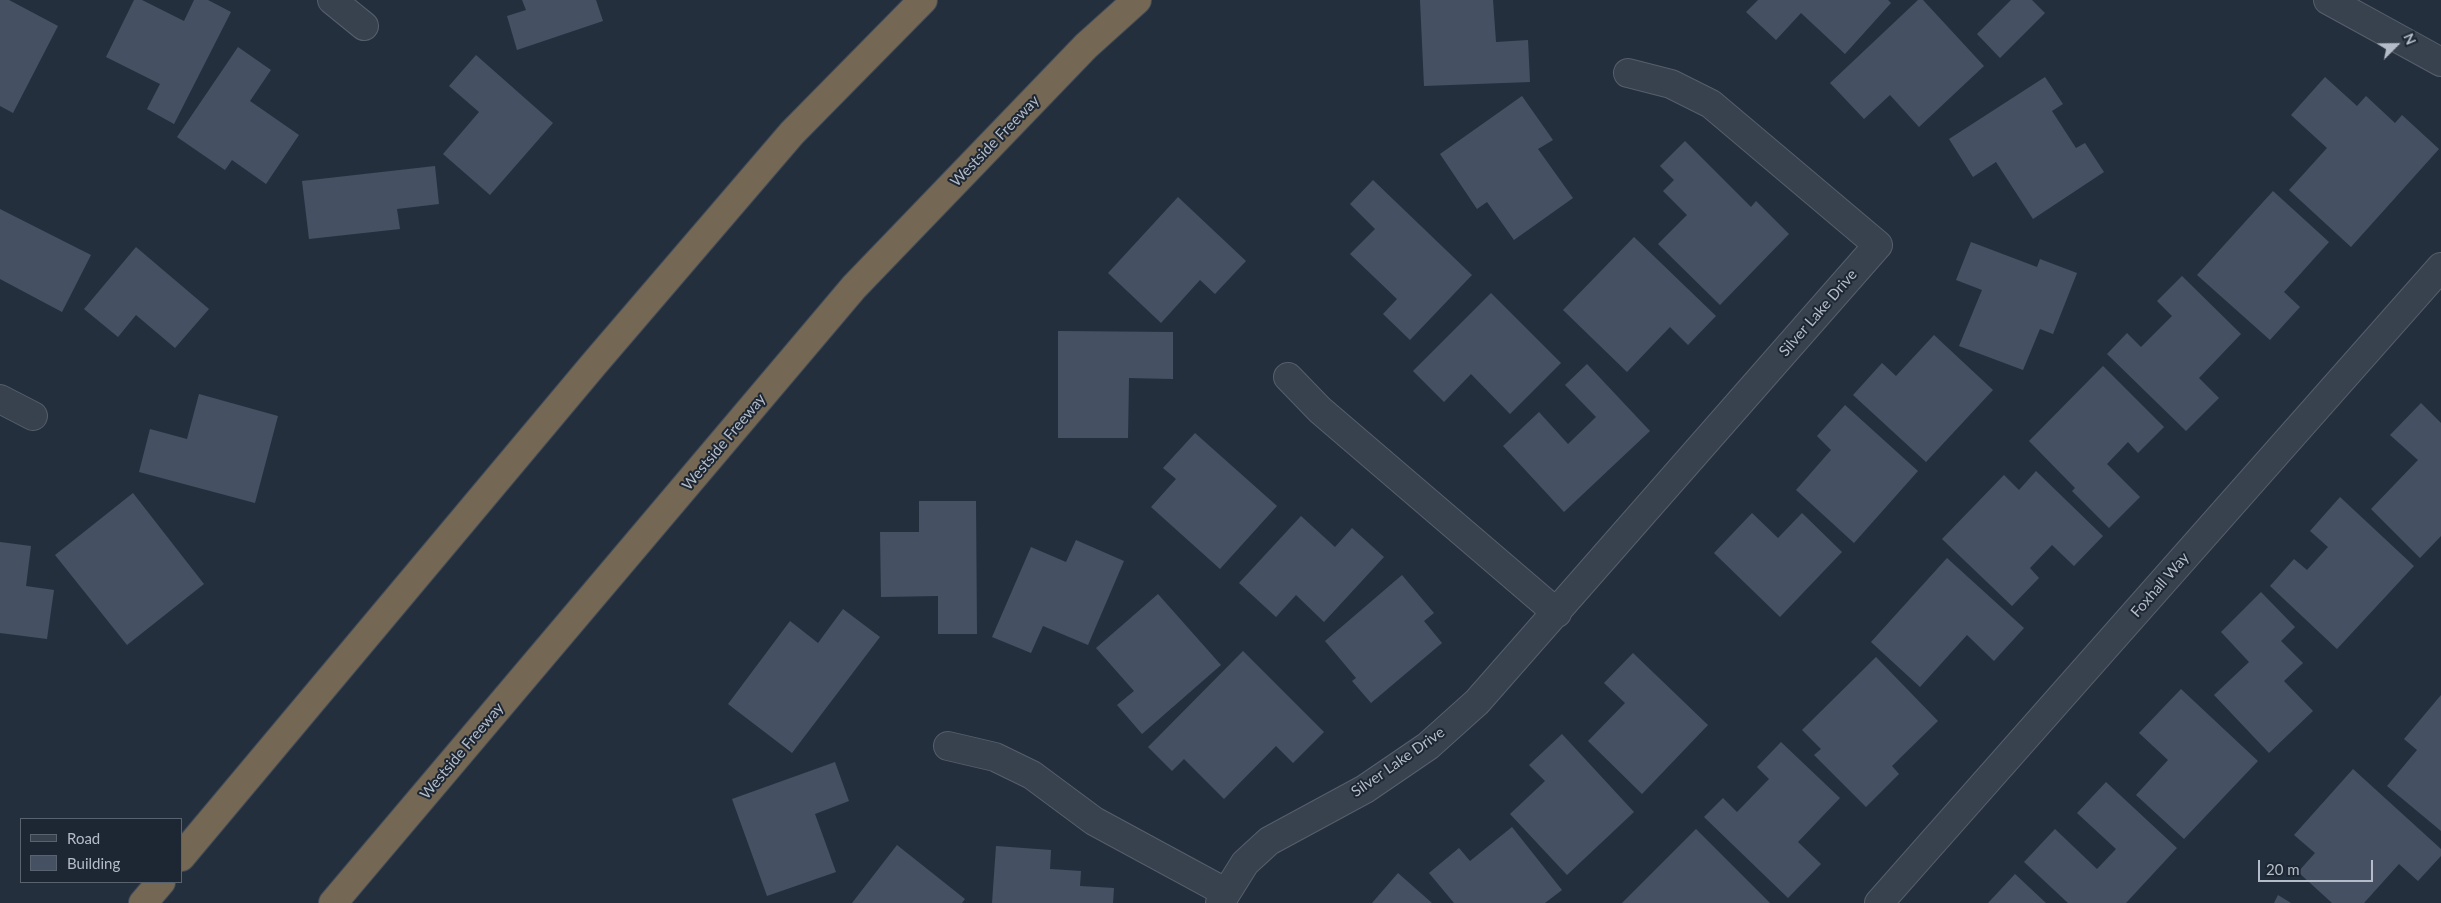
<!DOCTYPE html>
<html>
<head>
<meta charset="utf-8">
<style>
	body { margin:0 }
	#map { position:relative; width:2441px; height:903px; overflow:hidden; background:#242f3e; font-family:Lato,sans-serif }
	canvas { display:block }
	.legend { position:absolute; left:20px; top:818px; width:162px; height:65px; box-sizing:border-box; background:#1d2633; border:1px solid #59626f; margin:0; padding:6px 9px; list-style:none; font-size:15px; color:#b4bcc9 }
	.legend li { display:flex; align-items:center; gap:10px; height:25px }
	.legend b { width:25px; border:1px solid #59626f }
	.north { position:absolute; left:2371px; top:20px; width:50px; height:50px; -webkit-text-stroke:4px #1d2633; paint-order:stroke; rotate:67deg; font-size:14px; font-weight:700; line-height:20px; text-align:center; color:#b4bcc9 }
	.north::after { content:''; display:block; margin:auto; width:18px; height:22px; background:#b4bcc9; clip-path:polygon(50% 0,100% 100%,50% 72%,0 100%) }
	.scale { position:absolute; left:2258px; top:860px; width:115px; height:22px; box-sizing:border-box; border:2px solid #b4bcc9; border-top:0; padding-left:6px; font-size:15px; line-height:18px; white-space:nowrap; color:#b4bcc9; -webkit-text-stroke:4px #1d2633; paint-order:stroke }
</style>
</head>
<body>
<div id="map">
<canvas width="2441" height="903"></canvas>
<ul class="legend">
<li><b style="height:6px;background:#38414e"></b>Road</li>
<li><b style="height:14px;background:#455162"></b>Building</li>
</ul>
<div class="north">N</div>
<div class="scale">20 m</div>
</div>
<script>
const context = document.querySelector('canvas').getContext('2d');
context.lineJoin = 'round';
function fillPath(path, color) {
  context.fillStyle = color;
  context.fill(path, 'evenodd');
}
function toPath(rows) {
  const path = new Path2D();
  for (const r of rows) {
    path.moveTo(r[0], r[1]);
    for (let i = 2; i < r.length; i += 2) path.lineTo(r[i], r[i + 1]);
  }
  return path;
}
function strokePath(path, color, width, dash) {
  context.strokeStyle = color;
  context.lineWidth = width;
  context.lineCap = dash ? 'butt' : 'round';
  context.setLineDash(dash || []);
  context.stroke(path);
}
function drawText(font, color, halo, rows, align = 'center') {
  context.font = font + ' Lato,sans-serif';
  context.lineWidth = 4;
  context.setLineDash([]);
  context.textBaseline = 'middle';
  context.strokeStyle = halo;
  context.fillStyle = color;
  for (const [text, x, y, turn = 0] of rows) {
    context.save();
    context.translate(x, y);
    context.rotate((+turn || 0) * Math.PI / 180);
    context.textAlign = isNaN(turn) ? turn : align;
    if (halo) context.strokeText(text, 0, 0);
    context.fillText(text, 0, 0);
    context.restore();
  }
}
const building = toPath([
	[0,0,9,0,58,26,13,113,0,106],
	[134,0,142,0,184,21,194,0,208,0,231,12,174,124,147,109,160,84,106,57],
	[522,0,596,0,603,21,517,50,507,16,526,10],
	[1420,0,1493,0,1496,42,1528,40,1530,82,1424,86],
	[1758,0,1888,0,1891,3,1845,54,1801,13,1776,40,1746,12],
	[1918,0,1923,0,1984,66,1919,127,1890,95,1864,119,1830,83],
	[2011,0,2032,0,2045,13,2000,58,1977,34],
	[238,47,271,70,250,101,299,135,266,184,232,160,225,170,177,137],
	[476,55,553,123,490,195,443,154,479,112,449,86],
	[2045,77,2063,104,2052,111,2076,148,2085,143,2104,172,2033,219,1996,162,1973,177,1949,139],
	[2325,77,2357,106,2366,96,2395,123,2402,115,2439,149,2351,247,2289,190,2327,148,2291,115],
	[1522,96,1553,140,1538,149,1573,198,1514,240,1487,202,1477,209,1440,154],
	[1685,141,1751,207,1756,201,1789,234,1720,305,1658,244,1687,215,1663,191,1674,180,1660,166],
	[435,166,439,204,397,209,400,229,309,239,302,181],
	[1373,180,1472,275,1410,340,1383,314,1397,299,1350,254,1375,229,1350,204],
	[2273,191,2329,242,2284,292,2300,307,2270,340,2197,275],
	[1178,197,1246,261,1215,294,1200,280,1161,323,1108,273],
	[0,209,91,255,62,312,0,279],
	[1634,237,1716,316,1688,345,1670,327,1627,372,1563,310],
	[1971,242,2037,267,2040,259,2077,273,2053,334,2040,329,2023,370,1959,346,1982,290,1956,280],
	[136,247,209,309,175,348,136,315,118,337,84,309],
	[2182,276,2241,334,2199,378,2219,398,2186,431,2107,354,2127,333,2141,347,2172,316,2157,301],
	[1491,293,1561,363,1510,414,1471,374,1444,402,1413,371],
	[1058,331,1173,332,1173,379,1129,378,1128,438,1058,438],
	[1934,335,1993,390,1926,462,1853,395,1882,363,1896,376],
	[1587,364,1650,431,1564,512,1503,446,1539,412,1568,444,1596,417,1565,385],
	[2103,366,2164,427,2138,453,2128,442,2107,464,2140,497,2109,528,2072,491,2075,488,2029,441],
	[199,394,278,416,255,503,139,472,150,429,187,439],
	[2421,403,2441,423,2441,536,2420,558,2371,509,2418,460,2390,435],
	[1845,405,1918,471,1854,543,1796,490,1831,450,1817,436],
	[1195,433,1277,506,1220,569,1151,507,1176,479,1163,468],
	[2036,471,2103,536,2074,566,2052,545,2030,568,2039,578,2012,606,1942,539,2004,475,2019,490],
	[133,493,204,584,127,645,55,555],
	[2340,497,2414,566,2337,649,2270,586,2294,559,2307,570,2328,547,2310,531],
	[919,501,976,501,977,634,938,634,938,596,881,597,880,532,919,532],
	[1752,513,1778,538,1802,513,1842,552,1780,617,1714,553],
	[1301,516,1335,547,1352,528,1384,557,1324,622,1296,595,1276,617,1239,583],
	[1076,540,1124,561,1088,645,1043,626,1031,653,992,637,1031,547,1066,562],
	[0,542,31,546,26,586,54,590,47,639,0,633],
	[1947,558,2024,628,1994,661,1967,635,1920,687,1871,642],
	[1402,575,1434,613,1424,621,1442,643,1371,703,1352,681,1356,678,1325,641],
	[2261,592,2295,627,2281,641,2303,663,2284,681,2313,711,2269,753,2214,695,2249,662,2221,632],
	[1158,594,1221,665,1142,734,1117,705,1134,691,1096,648],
	[843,609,880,637,792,753,728,704,790,621,818,643],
	[1243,651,1324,732,1293,763,1276,746,1224,799,1184,759,1172,771,1148,747],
	[1633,653,1708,725,1642,794,1588,741,1625,703,1604,683],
	[1876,657,1938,721,1892,766,1899,774,1866,807,1814,755,1821,749,1802,730],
	[2181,689,2258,761,2184,839,2136,795,2168,760,2139,733],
	[2441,695,2441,831,2387,786,2417,750,2404,739],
	[1562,734,1634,812,1567,875,1510,814,1545,781,1529,765],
	[1781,742,1840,798,1798,842,1821,864,1788,898,1704,817,1723,798,1737,812,1769,779,1757,767],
	[835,762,849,801,815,814,836,872,767,896,732,799],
	[2353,769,2441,849,2441,856,2418,881,2399,864,2364,903,2332,903,2298,872,2315,853,2294,835],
	[2106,782,2177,848,2126,903,2068,903,2024,862,2055,829,2097,869,2116,849,2077,813],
	[1512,827,1562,890,1545,903,1454,903,1429,873,1459,848,1470,861],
	[1696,829,1770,903,1622,903],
	[897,845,965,899,962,903,852,903],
	[996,846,1051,850,1050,869,1081,871,1080,886,1114,888,1113,903,992,903],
	[1398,873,1432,903,1372,903],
	[2015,874,2046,903,1988,903],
	[2278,895,2291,903,2274,903]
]);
const minor = toPath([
	[332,0,364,26],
	[1288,377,1320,410,1557,613],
	[0,399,33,416],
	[948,746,995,757,1032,775,1094,821,1225,892],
	[1220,903,1245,863,1269,841,1365,789,1428,746,1477,702,1878,245,1711,104,1671,84,1628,73],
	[1879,903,2441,267]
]);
const tertiary = toPath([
	[2328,0,2441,62]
]);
const motorway = toPath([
	[181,857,594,364,792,133,923,0],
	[143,903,161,882],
	[333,903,854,287,1086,46,1137,0]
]);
const streetNames = [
	["Westside Freeway",995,141,-46],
	["Silver Lake Drive",1818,313,-49],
	["Westside Freeway",724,442,-50],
	["Foxhall Way",2160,585,-49],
	["Westside Freeway",462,751,-50],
	["Silver Lake Drive",1398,762,-35]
];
fillPath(building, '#455162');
strokePath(minor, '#565f6c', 30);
strokePath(tertiary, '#565f6c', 30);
strokePath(motorway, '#434c59', 30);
strokePath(minor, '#38414e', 28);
strokePath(tertiary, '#38414e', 28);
strokePath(motorway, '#746855', 28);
drawText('15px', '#b4bcc9', '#1d2633', streetNames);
</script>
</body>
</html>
